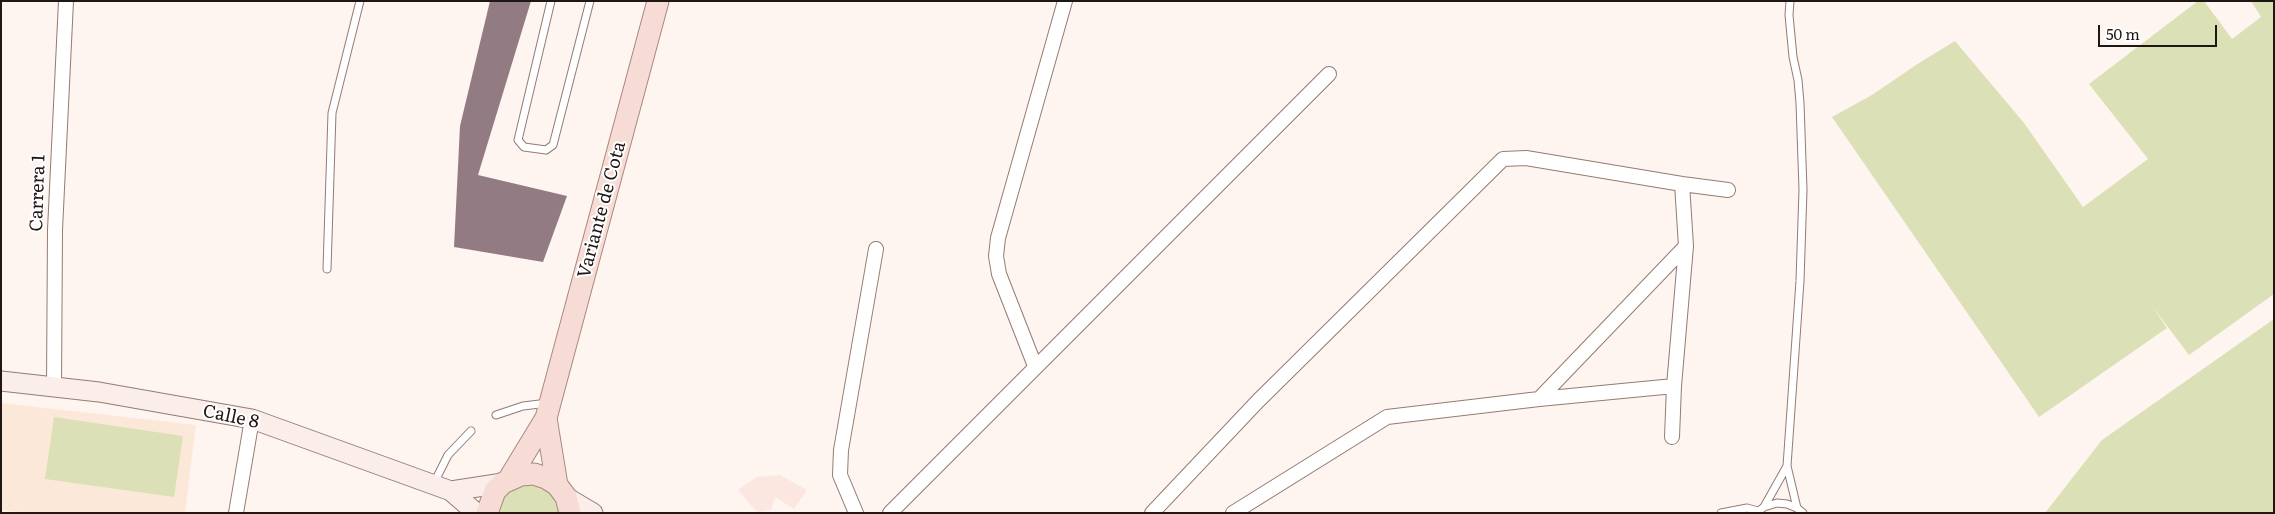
<!DOCTYPE html>
<html>
<head>
<meta charset="utf-8">
<style>
	body { margin:0 }
	#map { position:relative; width:2275px; height:514px; overflow:hidden; background:#fef4f0; font-family:Literata,serif }
	canvas { display:block }
	.frame { position:absolute; inset:0; border:2px solid #201714; pointer-events:none }
	.scale { position:absolute; left:2098px; top:25px; width:119px; height:22px; box-sizing:border-box; border:2px solid #201714; border-top:0; padding-left:6px; font-size:15px; line-height:18px; white-space:nowrap; color:#201714; -webkit-text-stroke:4px #fff; paint-order:stroke }
</style>
</head>
<body>
<div id="map">
<canvas width="2275" height="514"></canvas>
<div class="frame"></div>
<div class="scale">50 m</div>
</div>
<script>
const context = document.querySelector('canvas').getContext('2d');
context.lineJoin = 'round';
function fillPath(path, color) {
  context.fillStyle = color;
  context.fill(path, 'evenodd');
}
function toPath(rows) {
  const path = new Path2D();
  for (const r of rows) {
    path.moveTo(r[0], r[1]);
    for (let i = 2; i < r.length; i += 2) path.lineTo(r[i], r[i + 1]);
  }
  return path;
}
function strokePath(path, color, width, dash) {
  context.strokeStyle = color;
  context.lineWidth = width;
  context.lineCap = dash ? 'butt' : 'round';
  context.setLineDash(dash || []);
  context.stroke(path);
}
function drawText(font, color, halo, rows, align = 'center') {
  context.font = font + ' Literata,serif';
  context.lineWidth = 4;
  context.setLineDash([]);
  context.textBaseline = 'middle';
  context.strokeStyle = halo;
  context.fillStyle = color;
  for (const [text, x, y, turn = 0] of rows) {
    context.save();
    context.translate(x, y);
    context.rotate((+turn || 0) * Math.PI / 180);
    context.textAlign = isNaN(turn) ? turn : align;
    if (halo) context.strokeText(text, 0, 0);
    context.fillText(text, 0, 0);
    context.restore();
  }
}
const built = toPath([
	[780,475,807,490,794,509,775,497,771,510,757,512,738,490,757,477]
]);
const education = toPath([
	[1,403,196,425,185,513,29,513,1,510]
]);
const green = toPath([
	[2198,1,2204,1,2232,39,2261,17,2251,1,2274,1,2274,294,2189,355,2152,306,2167,328,2039,417,1832,117,1872,95,1919,63,1955,41,2024,123,2083,207,2148,159,2089,84],
	[2274,319,2274,513,2045,513,2102,440],
	[54,417,183,436,174,497,45,479],
	[517,482,549,487,564,513,493,513,494,506]
]);
const building = toPath([
	[490,1,531,1,478,175,567,196,543,262,454,247,460,126]
]);
const lane = toPath([
	[551,1,518,140,524,147,546,150,553,145,590,1],
	[1790,1,1789,15,1793,57,1798,80,1800,103,1803,190,1800,281,1787,466,1797,508],
	[327,269,332,113,360,1],
	[496,415,523,406,548,403],
	[434,483,448,455,471,431],
	[1764,507,1787,466],
	[1721,513,1747,508,1758,511],
	[1756,513,1764,507,1777,503,1787,504,1797,508,1803,513]
]);
const street = toPath([
	[1035,366,999,274,996,256,998,238,1065,1],
	[54,387,55,230,66,1],
	[1539,399,1686,246],
	[1672,437,1674,386,1686,246,1682,184],
	[236,513,252,419],
	[856,513,840,475,841,450,876,249],
	[890,513,1329,74],
	[1152,513,1258,401,1503,159,1526,158,1682,184,1728,190],
	[1233,513,1387,417,1539,399,1674,386]
]);
const secondary = toPath([
	[1,381,99,392,252,419,451,491,476,513],
	[451,491,503,483],
	[566,497,593,513]
]);
const primary = toPath([
	[546,418,557,485],
	[509,479,546,418,658,1],
	[487,513,495,491,503,483,521,475,534,474,546,478,557,485,566,497,570,513]
]);
const streetNames = [
	["Carrera 1",38,193,-88],
	["Variante de Cota",602,210,-75],
	["Calle 8",231,417,12]
];
fillPath(built, '#fce7e0');
fillPath(education, '#fce8d9');
fillPath(green, '#dce0b6');
fillPath(building, '#937b84');
strokePath(lane, '#937c73', 9);
strokePath(street, '#937c73', 16);
strokePath(secondary, '#937c73', 21);
strokePath(primary, '#a8887f', 23);
strokePath(lane, '#fff', 7);
strokePath(street, '#fff', 14);
strokePath(secondary, '#fbeeea', 19);
strokePath(primary, '#f7dcd5', 21);
drawText('18px', '#201714', '#fff', streetNames);
</script>
</body>
</html>
